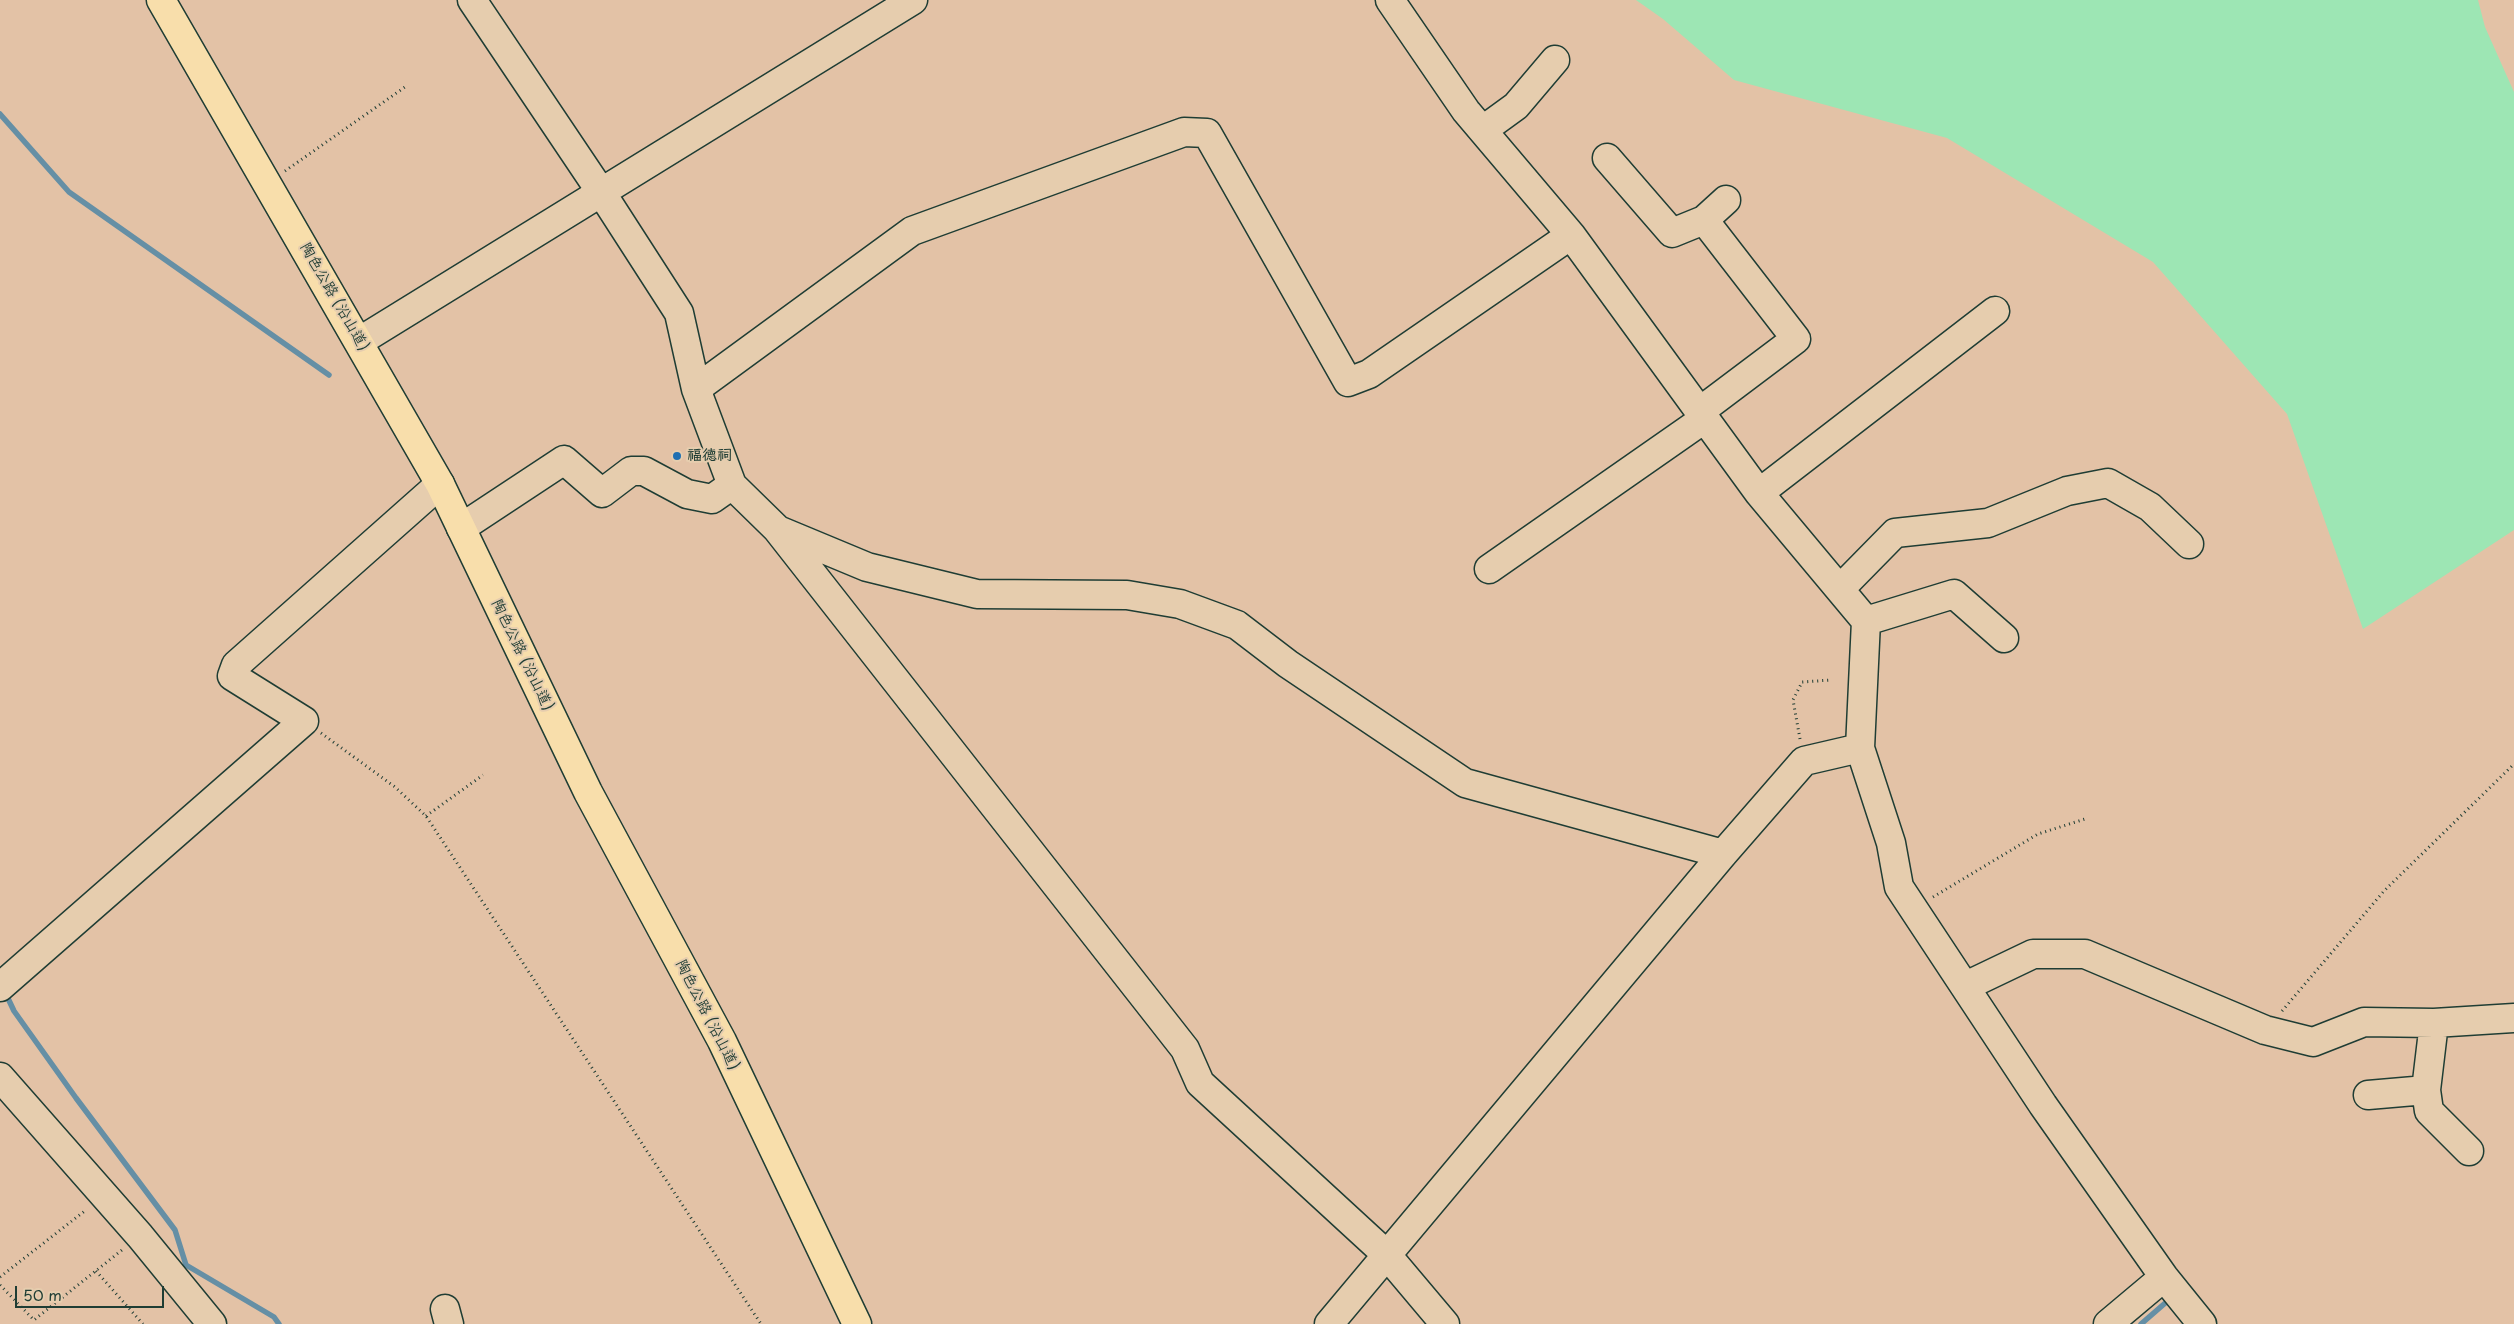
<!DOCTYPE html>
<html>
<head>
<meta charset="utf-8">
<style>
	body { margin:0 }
	#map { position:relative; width:2514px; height:1324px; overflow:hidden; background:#e3c2a6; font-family:"Playpen Sans",sans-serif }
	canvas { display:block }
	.scale { position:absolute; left:15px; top:1286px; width:149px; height:22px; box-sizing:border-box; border:2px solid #1f3d34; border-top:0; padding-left:6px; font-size:15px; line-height:18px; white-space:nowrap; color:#1f3d34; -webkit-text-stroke:4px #e6cdae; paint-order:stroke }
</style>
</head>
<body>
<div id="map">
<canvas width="2514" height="1324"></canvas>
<div class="scale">50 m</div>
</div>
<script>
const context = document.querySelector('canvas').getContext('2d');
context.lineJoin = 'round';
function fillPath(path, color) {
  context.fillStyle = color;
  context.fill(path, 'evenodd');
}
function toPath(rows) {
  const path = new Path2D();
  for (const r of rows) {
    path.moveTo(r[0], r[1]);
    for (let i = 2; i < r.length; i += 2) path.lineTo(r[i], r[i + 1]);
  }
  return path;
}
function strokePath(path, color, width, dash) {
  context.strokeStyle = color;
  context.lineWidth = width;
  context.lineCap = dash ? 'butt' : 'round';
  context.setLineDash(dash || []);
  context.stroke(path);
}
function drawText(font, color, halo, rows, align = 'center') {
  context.font = font + ' "Playpen Sans","LXGW WenKai TC",sans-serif';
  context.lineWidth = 4;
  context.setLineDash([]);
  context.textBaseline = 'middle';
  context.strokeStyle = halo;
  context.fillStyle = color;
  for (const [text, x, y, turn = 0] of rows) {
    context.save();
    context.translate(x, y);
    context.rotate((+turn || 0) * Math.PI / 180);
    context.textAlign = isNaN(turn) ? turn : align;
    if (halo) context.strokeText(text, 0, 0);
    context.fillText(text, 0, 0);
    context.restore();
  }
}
const green = toPath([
	[1636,0,2478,0,2485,27,2514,92,2514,530,2363,629,2287,414,2153,262,1947,138,1734,80,1663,19]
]);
const stream = toPath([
	[0,114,69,192,329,375],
	[5,992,14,1011,76,1098,175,1230,186,1265,274,1317,279,1324],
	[2141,1324,2171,1298]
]);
const path = toPath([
	[285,171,405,87],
	[321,733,395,787,426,816,761,1324],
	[1800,739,1793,700,1802,682,1831,680],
	[426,816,483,775],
	[1933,897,2038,834,2085,819],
	[2282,1011,2384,891,2514,764],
	[96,1271,143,1324],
	[0,1277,86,1210],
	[0,1285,34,1320,122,1250]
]);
const minor = toPath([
	[472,0,601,192,679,313,696,389,732,485,777,529,1185,1049,1200,1083,1386,1254,1445,1324],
	[1390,0,1466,111,1571,235,1759,493,1866,621,1860,748,1891,843,1899,887,2043,1105,2164,1277,2202,1324],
	[1483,130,1516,106,1555,60],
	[1607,158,1672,233,1704,220,1796,339,1699,412],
	[1704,220,1726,200],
	[360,341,913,0],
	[696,389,912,231,1184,132,1207,133,1348,382,1369,374,1571,235],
	[1759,493,1995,311],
	[461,528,564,460,602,493,631,471,644,471,687,494,712,499,732,485],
	[778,530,867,567,977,594,1127,595,1180,604,1237,625,1288,664,1465,783,1723,854],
	[1489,569,1704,419],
	[1840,589,1895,533,1988,523,2067,491,2108,483,2150,507,2189,544],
	[1866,621,1954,594,2004,638],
	[1966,986,2033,954,2085,954,2265,1030,2313,1042,2364,1022,2434,1023,2514,1018],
	[0,987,304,721,232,676,236,665,440,484],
	[2434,1023,2426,1090,2429,1111,2469,1151],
	[0,1077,140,1236,212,1324],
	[2368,1095,2426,1090],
	[445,1309,449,1324],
	[1329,1324,1723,854,1804,761,1860,748],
	[2108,1324,2164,1277]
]);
const major = toPath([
	[161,0,440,484,588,792,722,1041,857,1324]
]);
const markers = [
	[677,456,5,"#1f6fb2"]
];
const streetNames = [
	["陶色公路 (沿山道)",334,297,60],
	["陶色公路 (沿山道)",522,655,64],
	["陶色公路 (沿山道)",707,1015,63]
];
const poiNames = [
	["福德祠",687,456]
];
fillPath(green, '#9de6b4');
strokePath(stream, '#658fa5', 5.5);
strokePath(minor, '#1f3d34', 31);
strokePath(major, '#1f3d34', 31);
strokePath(path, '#1f3d34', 3, [1, 4]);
strokePath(minor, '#e6cdae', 28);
strokePath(major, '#f8deab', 28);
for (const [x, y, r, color] of markers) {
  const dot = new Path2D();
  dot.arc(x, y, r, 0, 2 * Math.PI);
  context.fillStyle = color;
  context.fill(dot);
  strokePath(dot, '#e6cdae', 2);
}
drawText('15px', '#1f3d34', '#e6cdae', streetNames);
drawText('bold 15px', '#1f3d34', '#e6cdae', poiNames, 'left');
</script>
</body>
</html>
